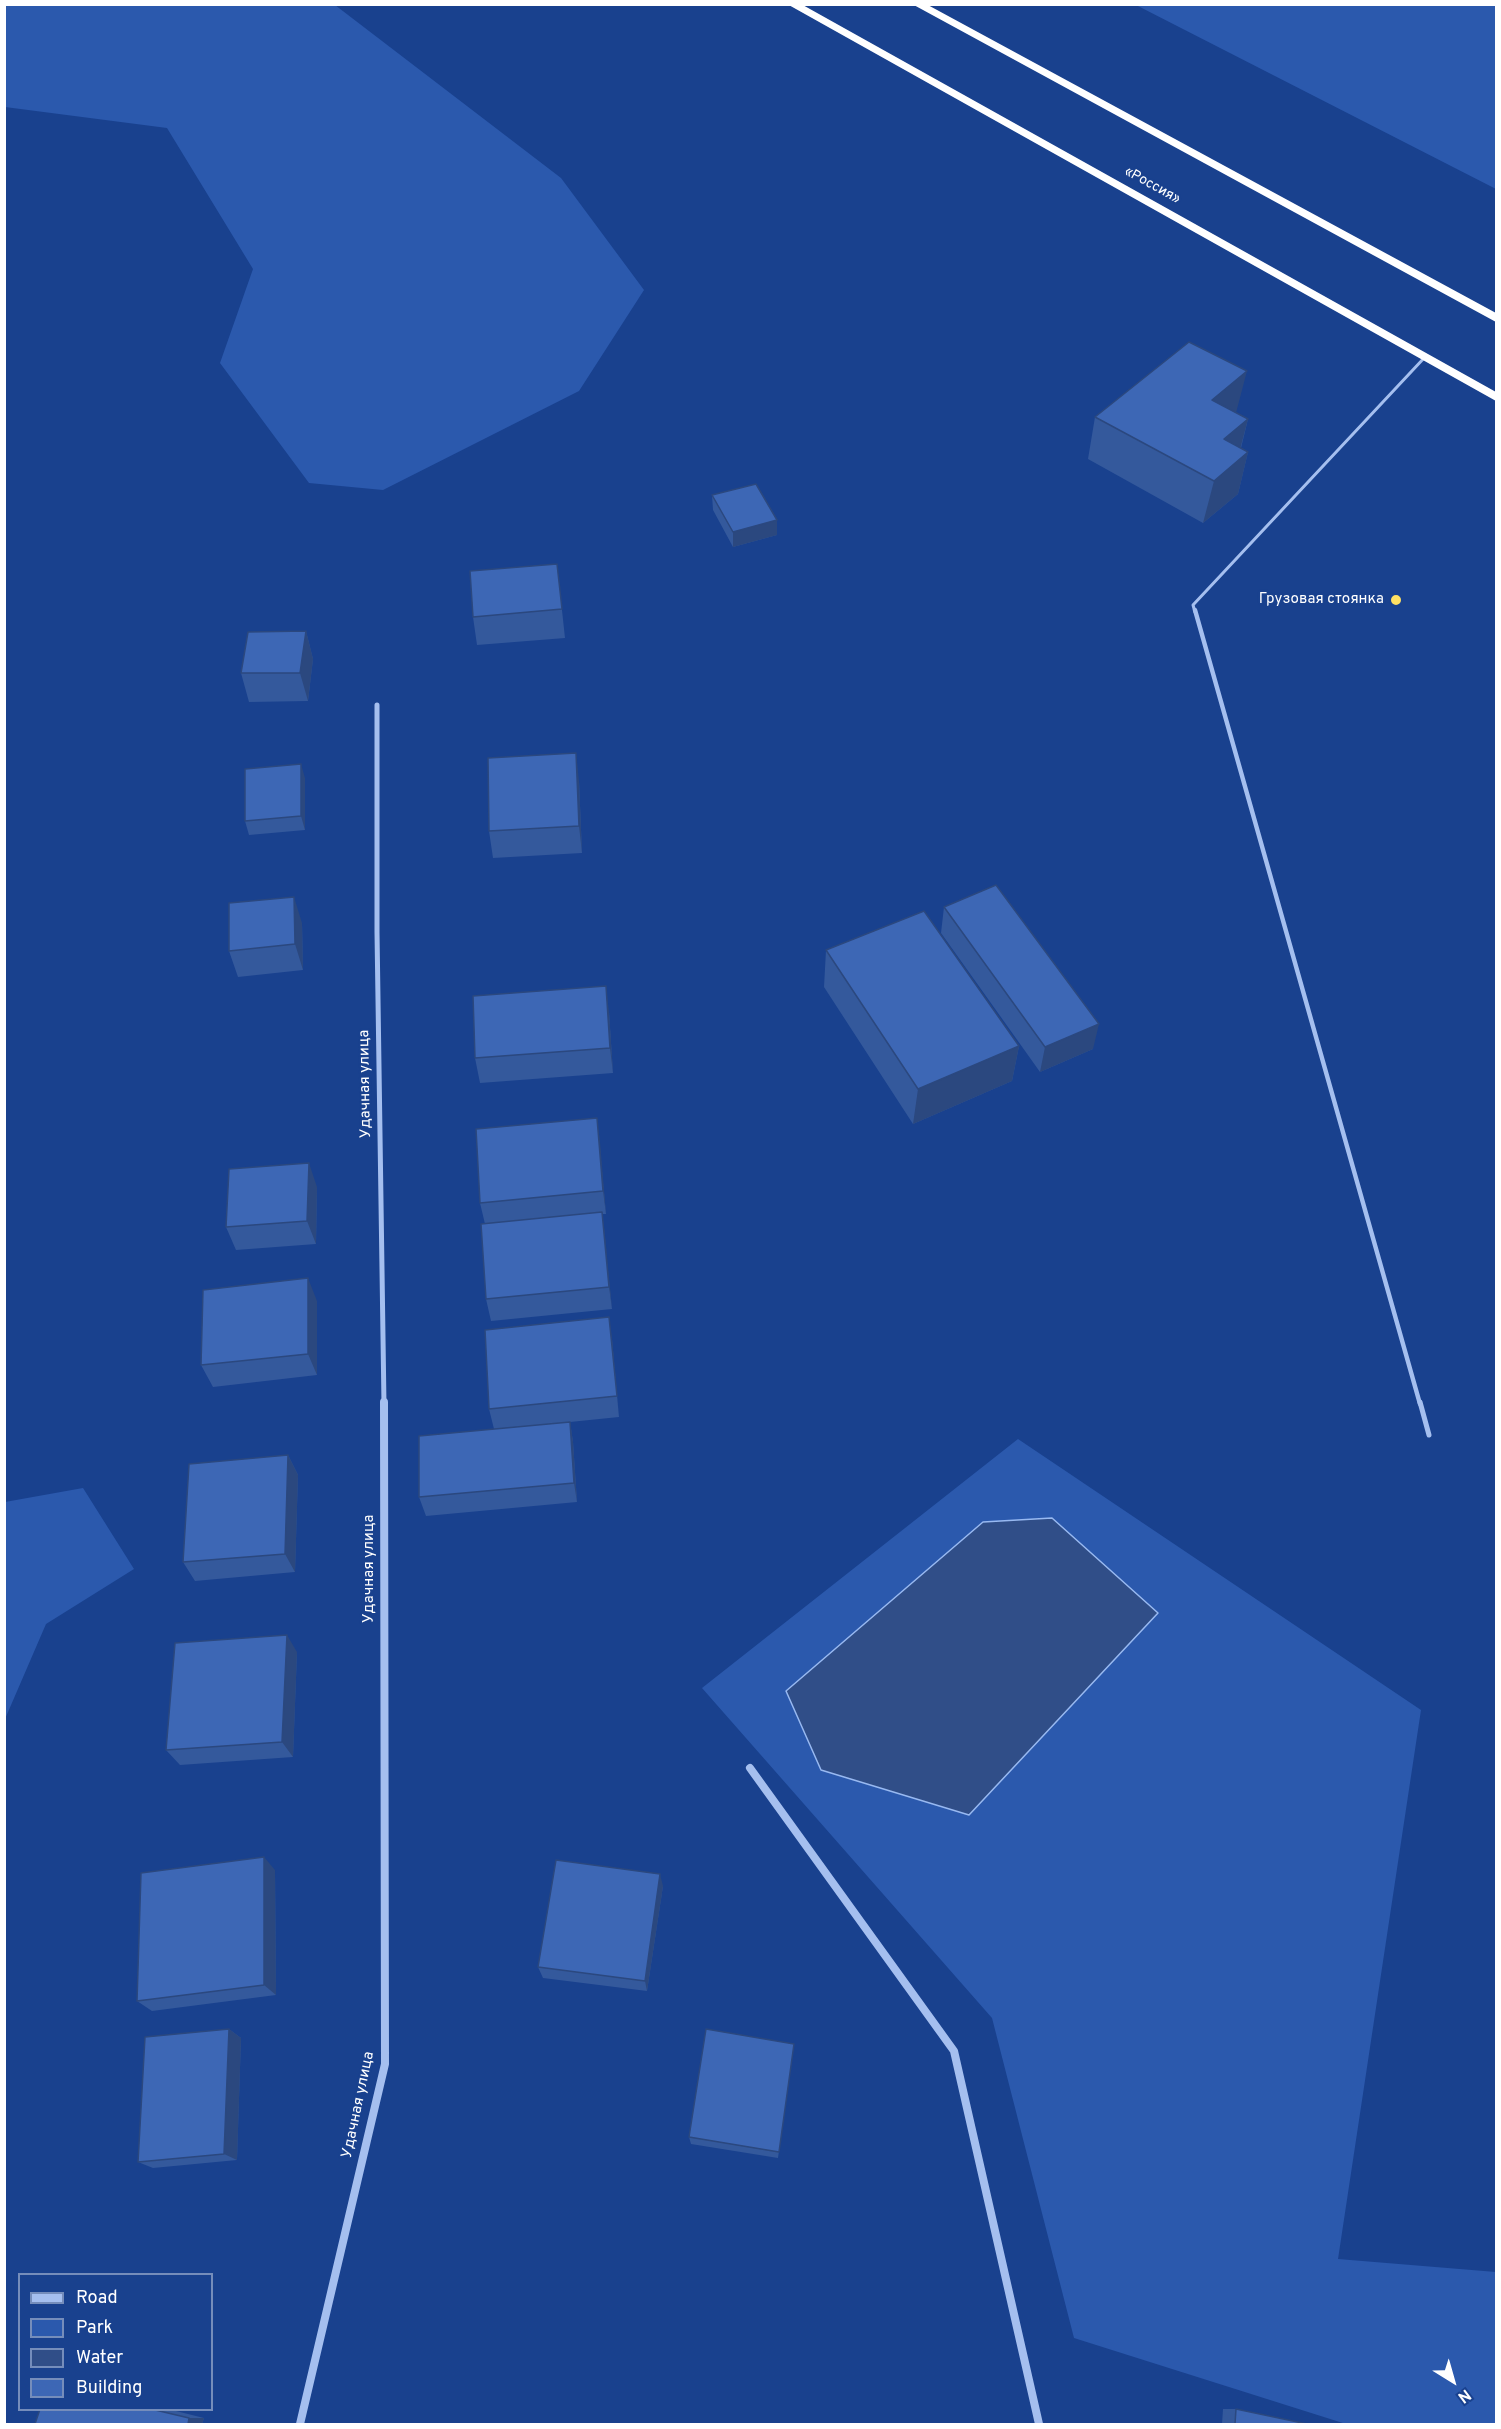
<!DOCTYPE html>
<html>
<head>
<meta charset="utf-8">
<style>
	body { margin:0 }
	#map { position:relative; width:1501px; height:2429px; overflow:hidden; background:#19418e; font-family:Overpass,sans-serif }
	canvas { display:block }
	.frame { position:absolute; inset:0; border:6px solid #fff; pointer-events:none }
	.legend { position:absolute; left:18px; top:2273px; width:195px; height:138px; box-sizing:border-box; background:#19418e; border:2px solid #758dbb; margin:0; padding:8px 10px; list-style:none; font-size:18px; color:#fff }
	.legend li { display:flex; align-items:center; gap:12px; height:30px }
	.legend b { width:30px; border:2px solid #758dbb }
	.north { position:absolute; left:1423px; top:2351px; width:60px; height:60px; -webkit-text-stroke:4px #19418e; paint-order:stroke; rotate:143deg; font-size:16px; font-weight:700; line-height:24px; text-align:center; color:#fff }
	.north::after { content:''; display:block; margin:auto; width:21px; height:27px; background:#fff; clip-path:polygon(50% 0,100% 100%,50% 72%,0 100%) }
</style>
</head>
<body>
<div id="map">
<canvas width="1501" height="2429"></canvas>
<div class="frame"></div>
<ul class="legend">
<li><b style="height:8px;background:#a5bfef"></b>Road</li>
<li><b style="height:16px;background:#2b59ad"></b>Park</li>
<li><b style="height:16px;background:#304e88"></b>Water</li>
<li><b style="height:16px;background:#3d67b5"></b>Building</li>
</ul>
<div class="north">N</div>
</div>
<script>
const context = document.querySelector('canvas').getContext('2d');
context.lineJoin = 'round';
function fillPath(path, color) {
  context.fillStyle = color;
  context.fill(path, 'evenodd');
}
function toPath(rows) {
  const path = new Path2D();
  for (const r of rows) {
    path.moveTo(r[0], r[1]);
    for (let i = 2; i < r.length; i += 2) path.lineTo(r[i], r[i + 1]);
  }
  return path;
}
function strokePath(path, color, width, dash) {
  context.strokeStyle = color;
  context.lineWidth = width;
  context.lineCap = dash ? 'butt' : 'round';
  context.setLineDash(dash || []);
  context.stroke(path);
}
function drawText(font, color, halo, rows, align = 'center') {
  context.font = font + ' Overpass,sans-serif';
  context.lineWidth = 4.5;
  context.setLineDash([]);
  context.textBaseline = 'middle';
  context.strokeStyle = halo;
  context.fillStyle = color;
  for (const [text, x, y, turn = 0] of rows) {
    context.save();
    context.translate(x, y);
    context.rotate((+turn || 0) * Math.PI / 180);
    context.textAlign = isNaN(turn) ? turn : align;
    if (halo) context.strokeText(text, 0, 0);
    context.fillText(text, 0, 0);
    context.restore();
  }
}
const green = toPath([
	[5,4,335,5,561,178,644,290,579,391,383,490,309,483,220,363,253,269,167,128,5,107],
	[1136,5,1496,5,1496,189],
	[1018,1439,1421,1710,1338,2259,1496,2272,1496,2424,1346,2424,1074,2338,992,2018,702,1688],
	[83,1488,134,1569,46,1624,5,1719,5,1502]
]);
const water = toPath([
	[1052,1518,1158,1613,969,1815,821,1770,786,1691,983,1522,1052,1518]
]);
const laneFar2 = toPath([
	[1195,612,1193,605,1425,357]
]);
const laneFar1 = toPath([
	[1195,610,1420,1404]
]);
const lane = toPath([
	[1420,1402,1429,1435]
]);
const streetFar1 = toPath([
	[377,705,377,932,384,1404]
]);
const street = toPath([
	[750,1768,954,2051,1039,2424],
	[300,2424,385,2064,384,1402]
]);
const highway = toPath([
	[787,4,801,4,1496,392,1496,401,787,4],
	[912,4,926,4,1496,313,1496,322,912,4]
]);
const wall = toPath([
	[1236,413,1248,419,1241,448,1248,452,1238,494,1203,523,1088,459,1095,417],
	[712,495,777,520,777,535,733,547,713,510],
	[557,564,565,638,477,645,473,617],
	[306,631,313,659,308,701,249,702,241,673],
	[305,778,305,830,249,835,245,821],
	[579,781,582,853,493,858,489,831],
	[944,907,1093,1049,1040,1072,941,933],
	[302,923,303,970,238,977,229,951],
	[826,950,1019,1046,1012,1081,913,1124,824,987],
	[609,1012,613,1073,480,1083,475,1058],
	[597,1118,606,1214,602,1214,612,1309,491,1321,486,1299,485,1224,480,1203],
	[317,1187,316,1244,236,1250,226,1227],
	[317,1301,317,1375,213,1387,201,1365],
	[612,1339,619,1417,570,1422,573,1442,577,1502,426,1516,419,1497,494,1429,489,1409],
	[288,1455,298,1475,295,1572,195,1581,183,1562],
	[297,1652,293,1757,180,1765,166,1750],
	[275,1870,276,1995,152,2011,137,2001],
	[663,1886,647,1991,543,1978,538,1967],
	[229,2029,241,2038,237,2160,153,2168,138,2162],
	[794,2044,778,2158,691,2144,689,2137],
	[40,2409,168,2409,204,2418,202,2424],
	[1223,2409,1236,2409,1307,2424,1222,2424]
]);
const shadedWall = toPath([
	[1247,371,1236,413,1212,400],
	[1248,419,1237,461,1224,439],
	[1248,452,1238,494,1203,523,1214,481],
	[777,520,777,535,733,547,733,532],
	[306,631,313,659,308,701,300,673],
	[576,753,579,781,582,853,579,826],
	[301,764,305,778,305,830,301,816],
	[294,897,302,923,303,970,295,944],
	[606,986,609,1012,613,1073,610,1048],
	[1099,1024,1093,1049,1040,1072,1045,1047],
	[1019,1046,1012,1081,913,1124,918,1089],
	[597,1118,600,1142,606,1214,603,1191],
	[309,1163,317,1187,316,1244,307,1221],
	[602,1212,605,1235,612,1309,609,1287],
	[308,1278,317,1301,317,1375,308,1354],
	[609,1317,612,1339,619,1417,617,1396],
	[570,1422,573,1442,577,1502,574,1483],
	[288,1455,298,1475,295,1572,285,1554],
	[287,1635,297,1652,293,1757,282,1742],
	[264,1857,275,1870,276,1995,264,1985],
	[660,1874,663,1886,647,1991,645,1981],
	[229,2029,241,2038,237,2160,224,2154],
	[189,2418,204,2418,202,2424,188,2424]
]);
const building = toPath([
	[1189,342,1247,371,1212,400,1248,419,1224,439,1248,452,1214,481,1095,417,1189,342],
	[756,484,777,520,733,532,712,495,756,484],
	[557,564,562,609,473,617,470,571,557,564],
	[306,631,300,673,241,673,248,632,306,631],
	[576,753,579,826,489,831,488,758,576,753],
	[301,764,301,816,245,821,245,769,301,764],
	[996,885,1099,1024,1045,1047,944,907,996,885],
	[294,897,295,944,229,951,229,903,294,897],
	[924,911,1019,1046,918,1089,826,950,924,911],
	[606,986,610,1048,475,1058,473,996,606,986],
	[597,1118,603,1191,480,1203,476,1129,597,1118],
	[309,1163,307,1221,226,1227,229,1169,309,1163],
	[602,1212,609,1287,486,1299,481,1224,602,1212],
	[308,1278,308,1354,201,1365,203,1290,308,1278],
	[609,1317,617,1396,489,1409,485,1330,609,1317],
	[570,1422,574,1483,419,1497,419,1436,570,1422],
	[288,1455,285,1554,183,1562,189,1464,288,1455],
	[287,1635,282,1742,166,1750,175,1643,287,1635],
	[264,1857,264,1985,137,2001,141,1873,264,1857],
	[556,1860,660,1874,645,1981,538,1967,556,1860],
	[229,2029,224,2154,138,2162,145,2037,229,2029],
	[706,2029,794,2044,779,2152,689,2137,706,2029],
	[40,2409,151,2409,189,2418,188,2424,35,2424,40,2409],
	[1236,2409,1307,2424,1235,2424,1236,2409]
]);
const markers = [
	[1396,600,6,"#ffe163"]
];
const farStreetnames = [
	["«Россия»",1152,186,29]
];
const poiNames = [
	["Грузовая стоянка",1384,600]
];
const streetNames = [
	["Удачная улица",366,1084,-91],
	["Удачная улица",370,1569,-90],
	["Удачная улица",359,2105,-78]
];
fillPath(green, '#2b59ad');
fillPath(water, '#304e88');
strokePath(water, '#98b9f1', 1.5);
strokePath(laneFar2, '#a5bfef', 3);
strokePath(laneFar1, '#a5bfef', 4.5);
strokePath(lane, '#a5bfef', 5);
strokePath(streetFar1, '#a5bfef', 5);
strokePath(street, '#a5bfef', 8);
fillPath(highway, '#fff');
fillPath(wall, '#34599c');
fillPath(shadedWall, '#2b487f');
fillPath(building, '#3d67b5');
strokePath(building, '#2b487f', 1.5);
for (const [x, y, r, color] of markers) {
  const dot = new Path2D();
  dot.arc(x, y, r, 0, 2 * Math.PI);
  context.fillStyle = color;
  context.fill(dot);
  strokePath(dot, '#19418e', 2);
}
drawText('14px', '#fff', '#19418e', farStreetnames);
drawText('15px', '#fff', '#19418e', poiNames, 'right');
drawText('15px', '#fff', '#19418e', streetNames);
</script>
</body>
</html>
